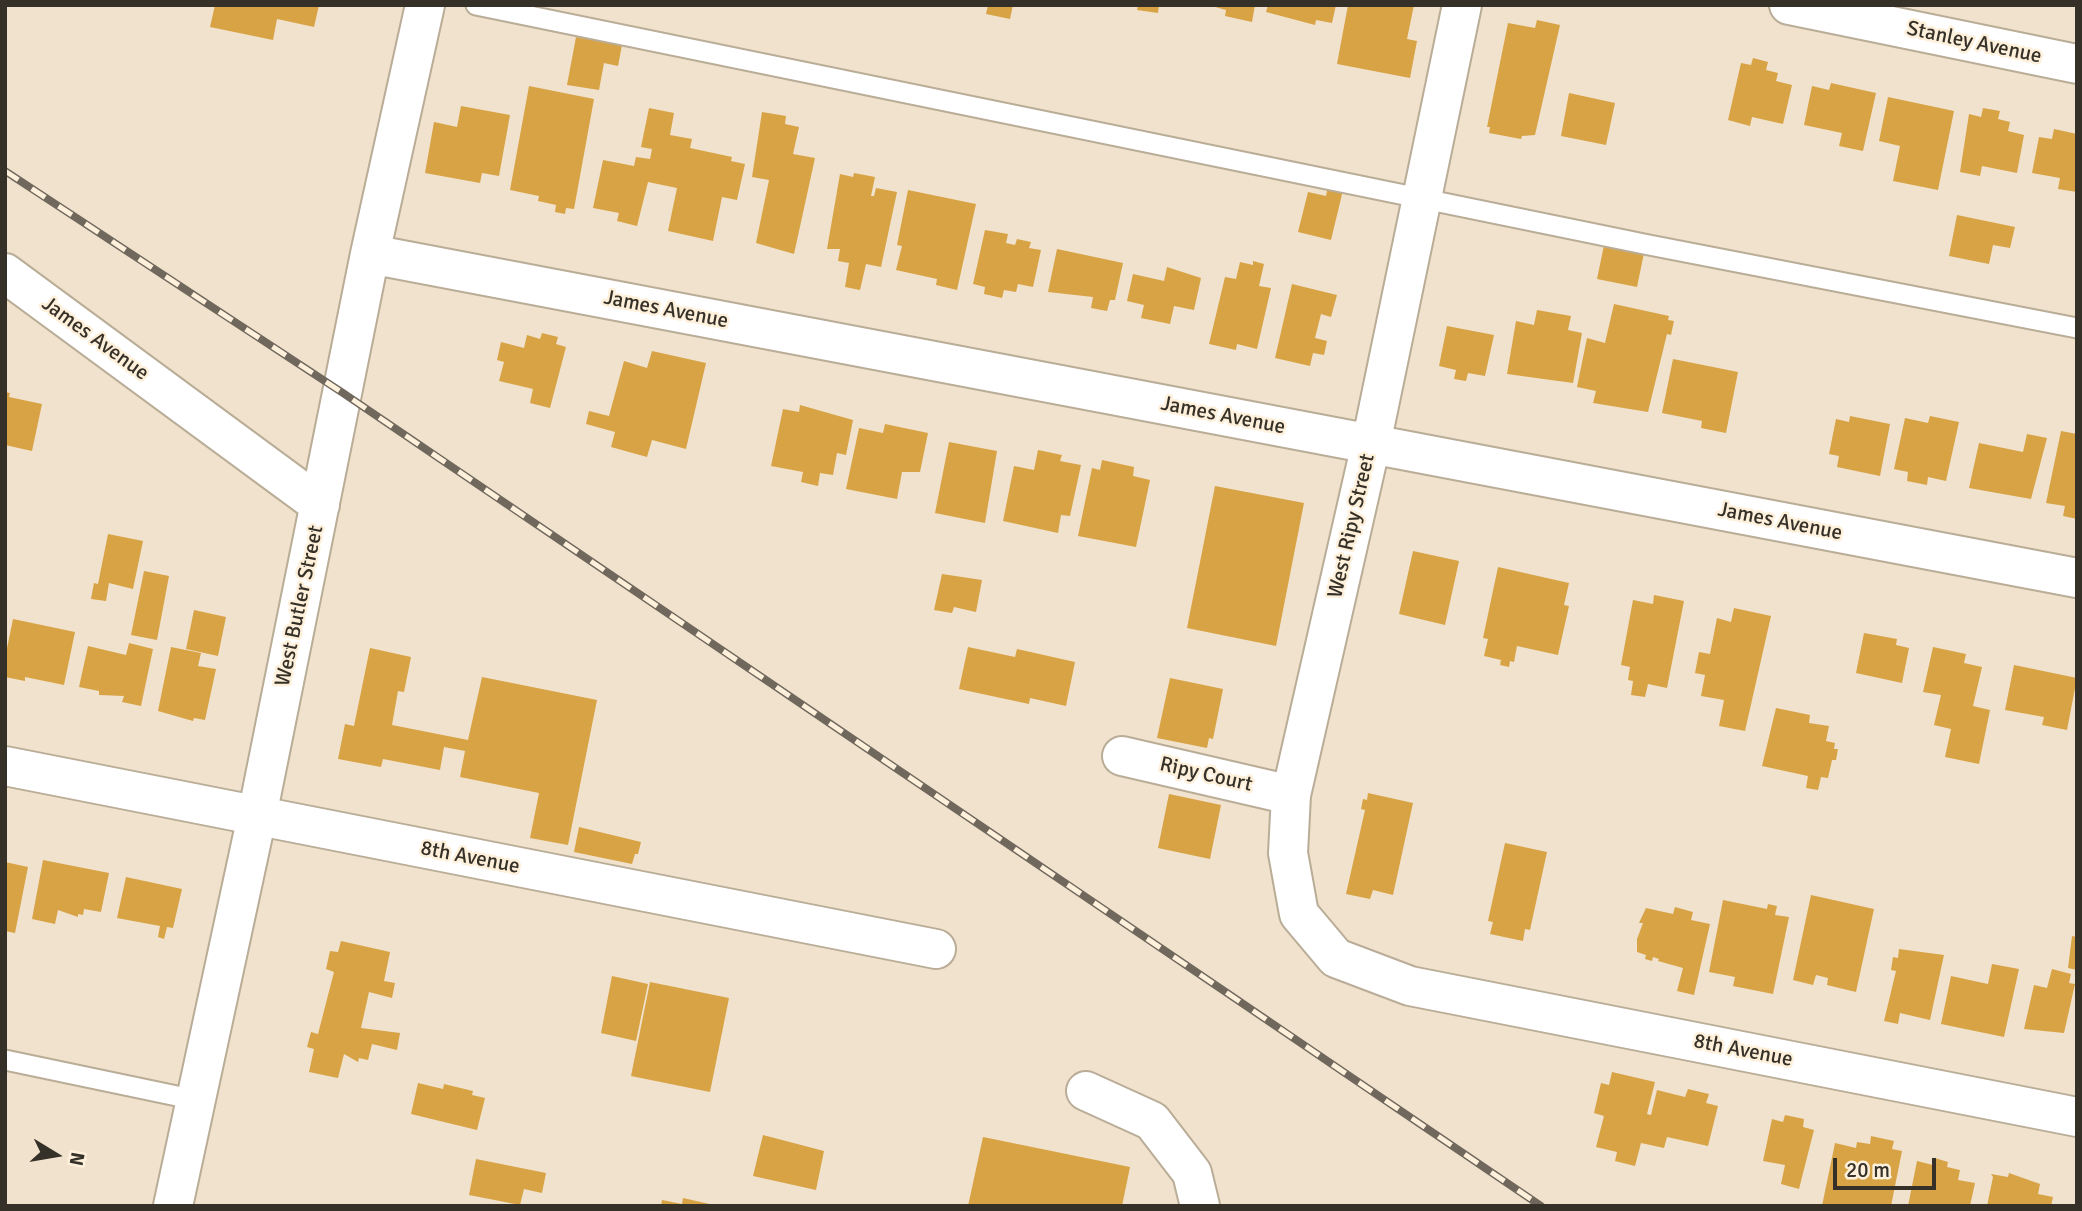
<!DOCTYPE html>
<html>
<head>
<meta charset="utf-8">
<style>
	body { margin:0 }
	#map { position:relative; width:2082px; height:1211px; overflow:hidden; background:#f0e2cd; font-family:Signika,sans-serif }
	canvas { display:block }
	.frame { position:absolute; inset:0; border:7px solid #353028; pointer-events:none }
	.north { position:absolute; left:21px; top:1120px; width:70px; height:70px; -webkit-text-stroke:5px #fef0da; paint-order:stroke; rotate:101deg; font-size:19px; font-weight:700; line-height:28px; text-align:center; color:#353028 }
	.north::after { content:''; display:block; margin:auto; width:24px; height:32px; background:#353028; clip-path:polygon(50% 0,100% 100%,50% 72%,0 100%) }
	.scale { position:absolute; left:1833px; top:1158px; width:103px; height:32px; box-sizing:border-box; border:4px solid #353028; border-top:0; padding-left:9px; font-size:21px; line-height:24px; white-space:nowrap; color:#353028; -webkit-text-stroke:5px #fef0da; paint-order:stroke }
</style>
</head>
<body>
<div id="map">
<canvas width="2082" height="1211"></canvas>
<div class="frame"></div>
<div class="north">N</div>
<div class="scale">20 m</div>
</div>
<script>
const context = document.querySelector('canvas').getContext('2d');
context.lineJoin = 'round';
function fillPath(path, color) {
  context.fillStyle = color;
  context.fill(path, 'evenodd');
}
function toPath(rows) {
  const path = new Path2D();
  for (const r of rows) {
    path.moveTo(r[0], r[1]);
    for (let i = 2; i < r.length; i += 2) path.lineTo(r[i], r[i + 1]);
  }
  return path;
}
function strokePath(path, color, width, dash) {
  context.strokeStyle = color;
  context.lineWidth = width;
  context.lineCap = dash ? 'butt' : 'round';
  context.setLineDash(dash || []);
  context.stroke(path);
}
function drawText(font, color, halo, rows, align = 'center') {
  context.font = font + ' Signika,sans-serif';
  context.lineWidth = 5;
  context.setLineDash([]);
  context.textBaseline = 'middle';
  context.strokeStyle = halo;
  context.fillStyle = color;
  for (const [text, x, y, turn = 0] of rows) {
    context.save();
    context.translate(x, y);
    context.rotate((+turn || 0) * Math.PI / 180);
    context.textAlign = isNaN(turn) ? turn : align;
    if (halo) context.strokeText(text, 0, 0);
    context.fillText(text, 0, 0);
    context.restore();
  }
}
const building = toPath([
	[215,5,319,5,314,27,277,19,273,40,210,27],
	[988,5,1013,5,1010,19,986,14],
	[1138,5,1159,5,1158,13,1137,10],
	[1208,5,1255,5,1252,22,1225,16,1226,10],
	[1268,5,1336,5,1332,23,1316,20,1315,25,1266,12],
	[1348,5,1414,5,1407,39,1417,41,1410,78,1337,64],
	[1537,20,1560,25,1535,135,1522,136,1521,139,1489,133,1490,127,1487,127,1508,23,1535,28],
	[576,37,622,45,618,66,604,63,599,90,567,85],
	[1753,58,1768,62,1766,70,1778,73,1776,81,1792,85,1783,124,1752,117,1750,126,1728,120,1741,63,1751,65],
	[1831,83,1876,93,1863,151,1839,146,1842,133,1804,125,1812,86,1829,90],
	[529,86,594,99,574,209,566,208,565,214,555,212,556,205,538,201,539,196,510,190],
	[1569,93,1615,103,1606,145,1561,136],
	[1888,97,1954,111,1938,190,1893,181,1900,146,1879,141],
	[461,106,510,115,499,176,482,173,480,183,425,173,434,122,457,127],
	[649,108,674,113,670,135,692,139,690,148,732,157,731,161,745,164,737,200,722,197,713,241,668,231,677,188,648,182,637,226,617,221,619,213,593,208,603,160,634,166,636,157,650,159,652,149,641,147],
	[1983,108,2000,111,1998,119,2010,122,2008,131,2024,135,2017,173,1982,166,1980,176,1960,172,1969,114,1981,117],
	[762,112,786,116,785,124,799,127,793,154,815,158,794,254,756,243,769,180,752,177],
	[2054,129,2077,134,2077,192,2058,189,2060,178,2032,173,2039,137,2052,139],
	[854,173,875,177,871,196,874,196,876,188,897,192,881,267,866,264,860,290,845,287,849,263,838,261,840,249,827,249,840,174,853,177],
	[1329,182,1344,186,1331,240,1298,232,1308,192,1326,196],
	[908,190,976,204,957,290,936,285,937,279,896,270,902,246,897,245],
	[1957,215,2015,227,2010,248,1993,245,1989,264,1949,256],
	[985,230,1008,234,1006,243,1015,245,1017,239,1031,242,1029,248,1041,250,1033,287,1018,284,1016,292,1004,290,1002,298,984,294,985,287,973,284],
	[1604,245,1644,253,1637,287,1597,279],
	[1057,249,1123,263,1115,300,1110,300,1107,311,1091,308,1093,297,1048,292],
	[1253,261,1264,264,1259,286,1271,288,1257,349,1237,344,1236,350,1209,344,1225,277,1236,279,1240,262,1253,265],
	[1167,267,1201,278,1194,310,1174,306,1170,324,1141,318,1144,305,1127,301,1133,274,1164,281],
	[1292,284,1337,295,1331,317,1321,314,1315,338,1327,341,1324,355,1313,353,1310,366,1275,358],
	[1614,304,1669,316,1668,320,1674,321,1671,335,1667,334,1648,412,1593,403,1596,391,1577,387,1587,338,1605,343],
	[1537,310,1571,316,1568,330,1582,333,1573,383,1507,374,1516,321,1534,325],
	[1447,326,1494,335,1485,376,1468,373,1466,381,1454,379,1456,370,1439,366],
	[542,333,558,337,556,344,566,347,550,408,530,403,533,389,499,381,504,362,497,360,501,342,524,348,527,335,540,339],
	[652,351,706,363,686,449,652,440,647,457,611,447,615,432,586,424,589,411,609,416,624,361,647,368],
	[1673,359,1738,372,1726,433,1701,428,1702,421,1662,413],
	[5,392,10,393,9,397,42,404,32,451,5,445],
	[800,405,853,420,846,455,837,453,833,475,820,473,818,486,801,482,803,472,771,466,783,409,799,412],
	[1850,416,1890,424,1880,476,1837,467,1839,456,1829,454,1836,419,1849,422],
	[1930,416,1959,422,1946,481,1928,477,1927,485,1907,481,1908,472,1894,469,1905,418,1928,423],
	[885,424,928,433,920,472,902,472,897,499,846,489,859,428,883,433],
	[2061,431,2077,434,2077,519,2063,516,2065,506,2046,503],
	[2027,434,2047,438,2031,499,1969,488,1979,443,2023,452],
	[949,442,997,451,985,523,935,513],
	[1038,450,1062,455,1060,461,1081,465,1070,516,1061,515,1058,533,1003,521,1014,466,1034,470],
	[1102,460,1134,467,1133,476,1150,480,1136,547,1078,536,1092,468,1100,470],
	[1215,486,1304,503,1276,646,1187,628],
	[108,534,143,541,133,589,109,583,106,601,91,599,94,583,98,584],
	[1413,551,1459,561,1445,625,1399,614],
	[1498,567,1569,583,1564,605,1569,606,1558,655,1517,646,1514,662,1510,661,1509,667,1500,665,1501,660,1484,656,1488,639,1483,638],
	[144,571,169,576,157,640,131,635],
	[942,574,982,580,976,612,954,607,952,613,934,610],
	[1654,595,1684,601,1667,688,1648,684,1645,697,1631,695,1633,681,1628,680,1630,667,1621,665,1633,600,1653,604],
	[1734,608,1771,616,1745,731,1719,726,1724,700,1701,696,1705,675,1695,673,1699,652,1710,654,1717,618,1731,622],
	[194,610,226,617,218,656,186,649],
	[13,619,75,632,64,685,25,677,25,681,5,677,5,658],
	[1864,633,1897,639,1896,645,1909,648,1902,683,1856,673],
	[129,643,153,649,141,706,122,702,124,696,99,695,99,691,79,687,88,646,126,655],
	[171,647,201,653,198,666,216,669,205,720,194,718,193,721,158,711],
	[968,647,1015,657,1017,649,1075,662,1066,706,1030,698,1029,704,959,689],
	[1933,647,1966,654,1964,663,1982,667,1973,706,1990,710,1979,764,1945,757,1951,729,1934,725,1941,695,1923,692],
	[370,648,411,657,404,692,398,691,392,725,468,740,482,677,597,700,568,845,530,838,539,793,460,777,465,751,444,747,440,770,383,759,381,767,338,759,345,724,354,726],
	[2014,665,2077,678,2067,730,2042,725,2044,717,2005,710],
	[1170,678,1223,689,1213,739,1209,738,1207,748,1157,738],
	[1776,708,1810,715,1809,723,1829,726,1826,741,1835,743,1834,749,1838,749,1836,760,1832,760,1828,778,1821,777,1818,790,1806,788,1808,776,1762,766],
	[1368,793,1413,803,1393,895,1373,890,1370,899,1346,894,1365,810,1361,809,1363,799,1367,800],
	[1169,794,1221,805,1210,859,1158,848],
	[579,827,641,842,638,854,635,854,632,864,574,852],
	[1505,843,1547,852,1530,930,1525,929,1523,941,1490,934,1493,922,1488,921],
	[43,860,109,873,101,912,84,909,83,915,78,914,78,917,58,910,55,924,32,919],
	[5,862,28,867,15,933,5,931],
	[126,877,182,889,173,928,167,927,164,939,158,937,160,926,117,918],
	[1811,895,1874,909,1856,992,1827,985,1828,978,1816,975,1813,985,1793,980],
	[1723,900,1767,909,1768,904,1777,906,1775,915,1789,917,1773,994,1733,986,1735,977,1709,972],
	[1675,907,1693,912,1691,920,1710,924,1694,995,1677,991,1683,968,1658,961,1659,959,1653,957,1652,961,1645,959,1646,955,1637,952,1637,939,1643,923,1639,923,1646,908,1673,914],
	[2072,936,2077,937,2077,970,2068,968],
	[341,941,390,952,384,981,395,983,392,998,369,992,361,1028,400,1033,397,1050,372,1044,368,1060,359,1058,358,1062,344,1054,338,1078,309,1072,314,1049,307,1047,311,1032,318,1034,334,972,326,969,330,951,338,952],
	[1899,949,1944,955,1930,1020,1900,1013,1898,1024,1884,1021,1896,971,1891,970,1893,957,1898,958],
	[1992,964,2019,969,2004,1037,1941,1024,1951,976,1988,984],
	[2052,969,2071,974,2069,983,2075,984,2064,1033,2024,1029,2034,985,2047,988],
	[612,976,648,984,636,1041,601,1033],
	[650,982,729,998,710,1092,631,1076],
	[1612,1072,1655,1082,1647,1114,1651,1115,1657,1090,1685,1097,1688,1089,1709,1094,1706,1103,1718,1106,1708,1146,1667,1137,1664,1148,1641,1143,1635,1166,1615,1161,1617,1152,1596,1147,1604,1116,1594,1113,1601,1083,1609,1085],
	[418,1083,443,1089,444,1084,473,1091,472,1095,485,1098,477,1130,411,1114],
	[1785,1115,1804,1119,1803,1127,1814,1130,1799,1189,1781,1184,1785,1165,1763,1161,1772,1119,1783,1122],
	[763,1135,824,1151,816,1190,753,1176],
	[1871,1136,1894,1141,1892,1149,1902,1151,1891,1206,1822,1206,1835,1143,1856,1148,1857,1142,1870,1144],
	[983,1137,1130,1167,1122,1206,968,1206],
	[1935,1158,1948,1162,1947,1167,1960,1170,1958,1180,1975,1183,1970,1206,1908,1206,1917,1161,1933,1165],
	[476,1159,546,1173,542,1193,524,1189,520,1205,469,1195],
	[2009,1173,2040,1184,2038,1194,2053,1197,2051,1206,1987,1206,1993,1177,1991,1174,2008,1177],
	[683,1198,714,1205,714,1206,661,1206,662,1200,682,1204]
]);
const lane = toPath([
	[476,5,1649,245,2077,328],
	[5,1060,196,1100]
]);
const street = toPath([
	[1462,5,1371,444,1291,795,1288,853,1299,914,1336,958,1410,986,2077,1117],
	[1789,5,2077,64],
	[370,254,2077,578],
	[5,273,320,505],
	[1122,756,1291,795],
	[5,766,936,949],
	[1086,1091,1152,1121,1192,1173,1200,1206],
	[173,1206,257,816,370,254,425,5]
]);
const rail = toPath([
	[5,171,343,393,1541,1206]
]);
const streetNames = [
	["Stanley Avenue",1974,43,12],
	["James Avenue",666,310,11],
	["James Avenue",95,339,36],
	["James Avenue",1223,416,11],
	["James Avenue",1780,522,11],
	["West Ripy Street",1352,526,-77],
	["West Butler Street",300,606,-78],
	["Ripy Court",1206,775,13],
	["8th Avenue",470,858,11],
	["8th Avenue",1743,1051,11]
];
fillPath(building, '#d8a345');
strokePath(lane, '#baad98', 23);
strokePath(street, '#baad98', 42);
strokePath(lane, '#fff', 19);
strokePath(street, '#fff', 38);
strokePath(rail, '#70685c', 8);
strokePath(rail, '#fef0da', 5, [16]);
drawText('21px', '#353028', '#fef0da', streetNames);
</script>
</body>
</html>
